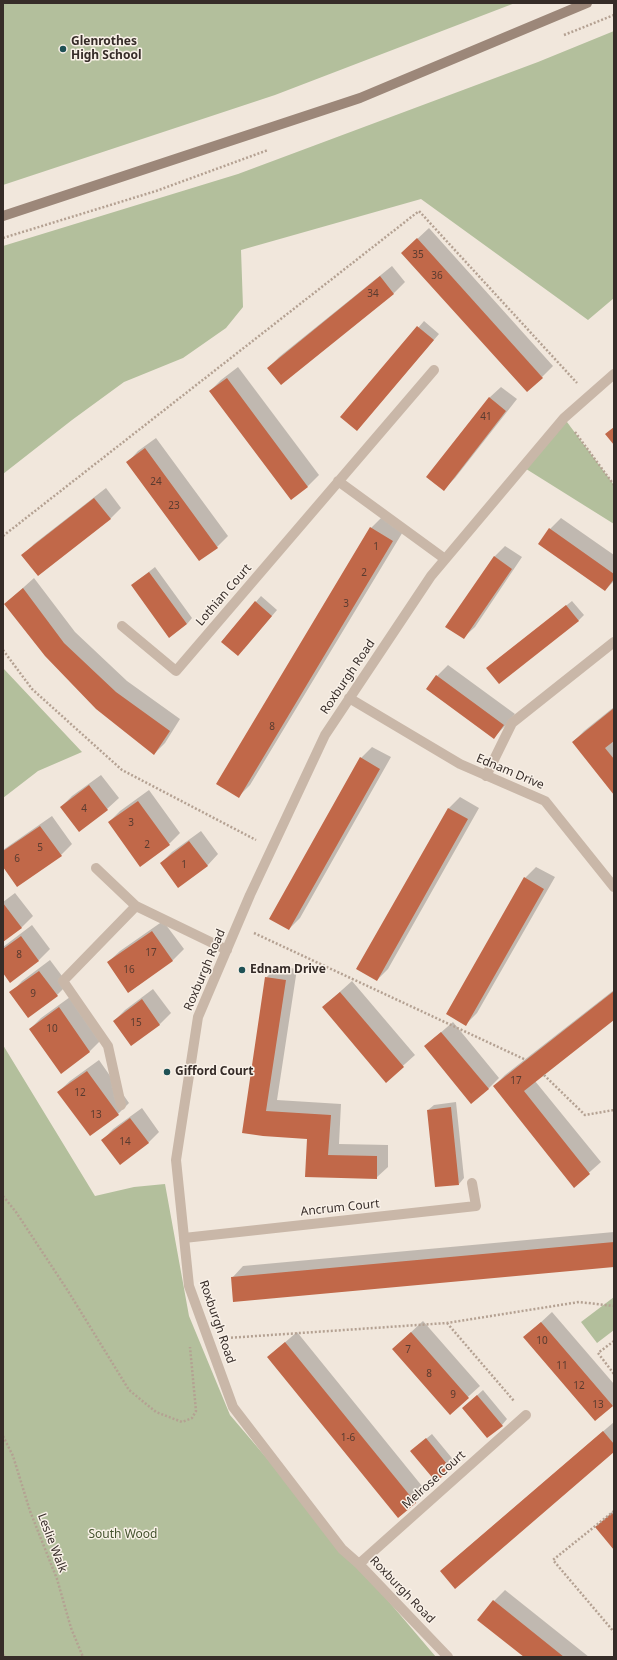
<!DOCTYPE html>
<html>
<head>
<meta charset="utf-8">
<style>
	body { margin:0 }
	#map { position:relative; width:617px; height:1660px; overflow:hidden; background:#f1e7dc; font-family:"Noto Sans",sans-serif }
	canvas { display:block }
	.frame { position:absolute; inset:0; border:4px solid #362c28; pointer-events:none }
</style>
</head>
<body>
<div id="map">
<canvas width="617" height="1660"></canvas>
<div class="frame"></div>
</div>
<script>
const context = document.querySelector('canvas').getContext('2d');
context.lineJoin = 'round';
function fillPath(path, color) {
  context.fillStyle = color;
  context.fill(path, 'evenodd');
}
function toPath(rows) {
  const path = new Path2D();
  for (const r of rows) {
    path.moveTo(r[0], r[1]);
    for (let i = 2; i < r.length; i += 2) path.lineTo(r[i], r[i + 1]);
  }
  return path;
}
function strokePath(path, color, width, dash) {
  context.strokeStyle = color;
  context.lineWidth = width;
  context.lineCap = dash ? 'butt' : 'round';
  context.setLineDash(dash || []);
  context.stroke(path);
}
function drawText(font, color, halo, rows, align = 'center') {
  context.font = font + ' "Noto Sans",sans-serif';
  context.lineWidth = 3;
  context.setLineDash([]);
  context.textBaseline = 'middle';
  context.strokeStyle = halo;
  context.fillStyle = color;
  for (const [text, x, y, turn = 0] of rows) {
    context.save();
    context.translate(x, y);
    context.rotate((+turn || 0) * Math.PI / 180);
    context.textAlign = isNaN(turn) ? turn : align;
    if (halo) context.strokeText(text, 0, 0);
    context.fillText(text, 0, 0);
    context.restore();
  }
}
const green = toPath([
	[3,3,515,3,275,95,3,185],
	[614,31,614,298,588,320,421,199,241,250,243,307,226,328,183,358,124,382,72,420,3,474,3,246,238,174,538,62],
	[564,418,614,485,614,524,523,467],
	[3,668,82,752,38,771,3,798],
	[3,1045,95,1196,134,1187,165,1184,189,1316,230,1415,436,1657,3,1657],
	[614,1297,614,1330,597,1343,581,1322]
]);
const shadow = toPath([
	[429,228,553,366,542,377,414,242],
	[392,266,405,282,394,293,281,384,268,368,279,357],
	[424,321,439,334,357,430,342,417],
	[238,367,319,475,308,486,291,498,210,391,221,380],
	[501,387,517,399,455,478,443,490,489,398],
	[156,438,228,536,217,547,127,463,138,451],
	[106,488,121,508,110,519,23,555,34,544],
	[382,517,404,530,250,785,239,796,371,528],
	[561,518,614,555,614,581,605,590,550,529],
	[505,546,522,557,475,627,463,638,494,557],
	[155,567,192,618,187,624,132,585],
	[34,578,75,632,127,681,180,719,165,743,154,754,5,604],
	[261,596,277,610,244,649,222,641],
	[572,601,584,615,578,621,493,663],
	[448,665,515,714,505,726,494,737,437,676],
	[614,707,614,793,573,742,584,731],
	[372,747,391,757,300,918,289,929,361,758],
	[101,775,119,798,107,809,61,807,72,796],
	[149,790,180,833,169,844,109,822,120,811],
	[460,797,479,808,388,969,377,980,449,808],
	[52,816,72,844,61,855,17,886,3,866,3,850],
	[201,831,218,854,207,866,161,863,172,852],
	[536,867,555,877,477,1013,466,1024,525,878],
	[15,893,33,916,22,927,3,941,3,902],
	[163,921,184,949,173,960,129,992,108,962,120,951],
	[32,925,50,949,39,960,10,981,3,971,3,947],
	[50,960,68,984,57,995,11,993,22,981],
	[277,966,297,969,277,1100,341,1104,339,1144,388,1145,388,1167,376,1178,306,1176,308,1138,263,1135,266,978],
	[352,981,415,1055,386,1081,323,1007],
	[153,989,171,1013,160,1024,131,1045,114,1021,125,1010],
	[614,990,614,1019,535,1081,601,1162,574,1186,494,1086,505,1075],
	[70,997,101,1040,90,1051,61,1072,30,1029,41,1018],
	[453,1022,499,1078,488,1089,425,1046],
	[99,1060,129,1103,118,1114,90,1135,58,1092,70,1081],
	[456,1102,464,1178,459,1184,428,1110,434,1105],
	[142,1108,159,1132,148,1143,102,1141,113,1129],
	[614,1232,614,1266,232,1278,243,1266],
	[552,1312,614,1384,614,1403,612,1406,525,1337],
	[423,1321,480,1386,450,1413,393,1349],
	[297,1332,426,1491,415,1502,268,1357],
	[483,1390,507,1419,502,1425,463,1408],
	[614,1422,614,1450,453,1560],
	[432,1434,456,1463,451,1469,417,1446],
	[614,1510,614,1549,596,1527],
	[505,1590,589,1657,525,1657,494,1601]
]);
const building = toPath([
	[417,238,543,378,527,392,401,253],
	[380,276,394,294,281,385,267,368],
	[417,326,434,340,357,431,340,417],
	[227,378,308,487,291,500,209,391],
	[489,397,506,411,444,491,426,477],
	[614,427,614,445,605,434],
	[145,448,218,548,199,561,126,462],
	[94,498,111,519,38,576,21,555],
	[370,527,393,541,239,798,216,784],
	[549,528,614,574,614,579,605,591,538,544],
	[494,556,512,569,464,639,445,627],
	[149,572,187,624,169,638,131,585],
	[23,588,64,643,116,692,170,731,154,755,96,709,45,656,4,604],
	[255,601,272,616,238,656,221,642],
	[566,605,579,621,499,684,486,668],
	[436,675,504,725,494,739,426,689],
	[614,708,614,741,605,748,614,759,614,795,572,742],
	[360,757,380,769,289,930,269,919],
	[89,785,108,810,79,832,60,807],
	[138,801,170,845,140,867,108,822],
	[448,808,468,819,377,981,356,969],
	[40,826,62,856,17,887,3,867,3,851],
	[189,841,208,866,178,888,160,863],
	[524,877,544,889,466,1026,446,1014],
	[3,903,22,928,3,942],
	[152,931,173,961,128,993,107,962],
	[21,936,39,961,10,983,3,973,3,949],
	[39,971,58,996,28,1018,9,992],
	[265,977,286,980,266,1111,331,1115,328,1155,377,1156,377,1179,305,1177,307,1139,263,1136,242,1133],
	[614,991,614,1020,524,1091,590,1174,574,1188,493,1086],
	[340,992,404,1067,386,1083,322,1007],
	[142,999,160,1025,131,1046,113,1021],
	[59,1007,90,1052,61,1074,29,1029],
	[441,1032,489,1089,471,1104,424,1046],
	[87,1071,119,1115,90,1136,57,1092],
	[451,1107,459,1185,435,1187,427,1110],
	[130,1118,149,1143,120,1165,101,1140],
	[614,1242,614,1267,233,1302,231,1277],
	[541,1322,613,1406,595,1421,523,1337],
	[411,1332,469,1398,450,1415,392,1349],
	[285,1342,416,1503,398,1518,267,1357],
	[477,1395,503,1426,487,1438,462,1408],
	[603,1431,614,1444,614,1452,455,1589,440,1571],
	[426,1438,451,1469,436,1482,410,1451],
	[612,1513,614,1516,614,1550,595,1527],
	[493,1600,564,1657,524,1657,477,1620]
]);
const path = toPath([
	[564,35,614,15],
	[3,238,156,191,268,150],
	[575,432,614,485],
	[3,536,419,211,577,383],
	[3,650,32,689,122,770,256,840],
	[254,933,526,1060],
	[544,1075,585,1115,614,1110],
	[3,1196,16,1212,68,1291,129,1390,156,1412,182,1422,192,1418,196,1411,190,1347],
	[447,1323,514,1401],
	[227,1338,447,1323,579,1302,614,1306],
	[614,1341,598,1353,614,1374],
	[3,1436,13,1456,30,1511,57,1579,71,1628,83,1657],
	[614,1511,553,1560,614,1632],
	[3,1655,6,1657]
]);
const service = toPath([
	[486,776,512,723,614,642]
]);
const minor = toPath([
	[338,481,445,559],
	[122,626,176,671,434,370],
	[349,698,460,764,545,801,614,887],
	[96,868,136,906,227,950],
	[121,1105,108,1046,63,981,136,906],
	[184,1238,476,1206,472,1183],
	[359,1564,526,1415],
	[448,1657,359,1564,342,1549,233,1407,189,1286,176,1160,198,1017,250,895,325,735,431,576,564,418,614,374]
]);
const secondary = toPath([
	[3,216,360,98,587,3]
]);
const markers = [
	[63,49,4,"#1f5155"],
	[242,970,4,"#1f5155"],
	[167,1072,4,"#1f5155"]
];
const numberNames = [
	["35",418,255],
	["36",437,276],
	["34",373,294],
	["41",486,417],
	["24",156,482],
	["23",174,506],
	["1",376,547],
	["2",364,573],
	["3",346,604],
	["8",272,727],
	["4",84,809],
	["3",131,823],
	["2",147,845],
	["5",40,848],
	["6",17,859],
	["1",184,865],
	["17",151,953],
	["8",19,955],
	["16",129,970],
	["9",33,994],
	["15",136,1023],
	["10",52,1029],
	["17",516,1081],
	["12",80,1093],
	["13",96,1115],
	["14",125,1142],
	["10",542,1341],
	["7",408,1350],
	["11",562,1366],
	["8",429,1374],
	["12",579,1386],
	["9",453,1395],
	["13",598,1405],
	["1-6",348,1438]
];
const poiNames = [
	["Glenrothes",71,42],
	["High School",71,56],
	["Ednam Drive",250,970],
	["Gifford Court",175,1072]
];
const streetNames = [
	["Lothian Court",224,595,-49],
	["Roxburgh Road",348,677,-56],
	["Ednam Drive",510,772,23],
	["Roxburgh Road",205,970,-67],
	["Ancrum Court",340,1208,-6],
	["Roxburgh Road",217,1322,71],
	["Melrose Court",434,1480,-42],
	["Leslie Walk",52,1543,69],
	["Roxburgh Road",402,1590,46]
];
const parkNames = [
	["South Wood",123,1535]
];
fillPath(green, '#b3bf9c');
fillPath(shadow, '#0003');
fillPath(building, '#c16849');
strokePath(path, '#b4a192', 2.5, [2, 2]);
strokePath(service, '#c9b7a8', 10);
strokePath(minor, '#c9b7a8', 10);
strokePath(secondary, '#9c8779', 10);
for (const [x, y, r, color] of markers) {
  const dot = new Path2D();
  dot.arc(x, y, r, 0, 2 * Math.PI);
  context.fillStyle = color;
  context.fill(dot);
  strokePath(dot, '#f9f1e8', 1.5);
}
drawText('10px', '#593b30', null, numberNames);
drawText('bold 12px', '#362c28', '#f9f1e8', poiNames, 'left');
drawText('12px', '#362c28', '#f9f1e8', streetNames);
drawText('12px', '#44532d', '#f9f1e8', parkNames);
</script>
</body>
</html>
